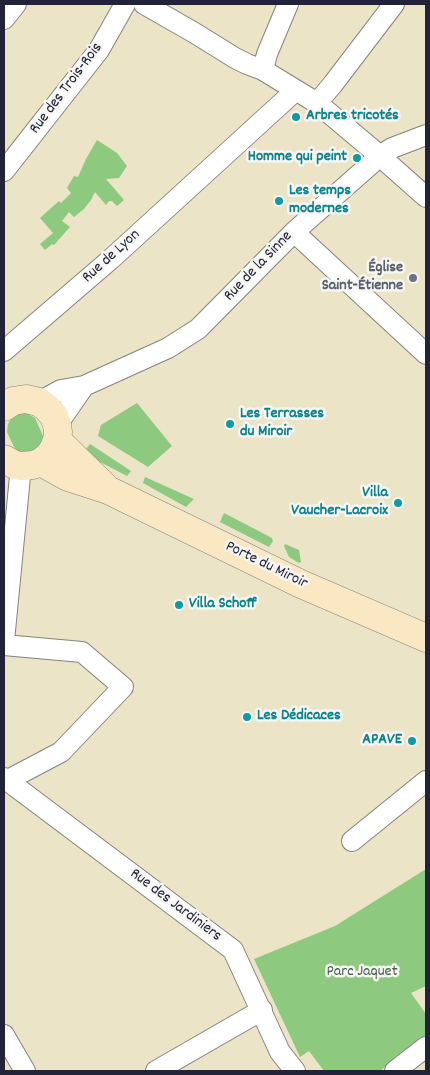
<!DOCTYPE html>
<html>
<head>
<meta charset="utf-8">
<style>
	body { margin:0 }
	#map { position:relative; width:430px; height:1075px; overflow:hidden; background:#ebe4c6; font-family:Dekko,sans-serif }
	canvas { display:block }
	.frame { position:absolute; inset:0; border:5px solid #22223b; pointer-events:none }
</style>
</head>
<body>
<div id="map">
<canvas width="430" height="1075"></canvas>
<div class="frame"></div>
</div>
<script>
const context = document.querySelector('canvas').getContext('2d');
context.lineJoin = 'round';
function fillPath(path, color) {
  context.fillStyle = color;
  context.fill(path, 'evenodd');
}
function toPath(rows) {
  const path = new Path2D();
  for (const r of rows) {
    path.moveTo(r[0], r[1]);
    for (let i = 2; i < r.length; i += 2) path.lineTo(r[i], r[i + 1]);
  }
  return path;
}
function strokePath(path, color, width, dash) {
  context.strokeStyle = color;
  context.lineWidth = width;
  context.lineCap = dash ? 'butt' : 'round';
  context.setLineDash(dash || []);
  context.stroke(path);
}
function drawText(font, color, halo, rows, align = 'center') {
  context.font = font + ' Dekko,sans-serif';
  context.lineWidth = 5;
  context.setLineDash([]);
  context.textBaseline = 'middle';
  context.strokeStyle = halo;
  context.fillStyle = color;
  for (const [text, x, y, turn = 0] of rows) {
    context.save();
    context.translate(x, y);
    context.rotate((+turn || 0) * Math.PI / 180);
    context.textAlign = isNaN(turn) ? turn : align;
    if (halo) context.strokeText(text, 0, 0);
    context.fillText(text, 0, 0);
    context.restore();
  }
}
const green = toPath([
	[97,140,117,153,127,166,119,178,106,179,124,200,117,206,112,201,109,201,106,205,95,192,91,200,84,209,74,217,69,212,62,221,70,227,54,245,52,244,45,250,40,244,53,233,40,218,59,201,61,203,71,193,67,188,74,176,78,177,86,159],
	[137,403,172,446,148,467,98,436,101,425],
	[18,414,28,414,35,418,43,436,41,445,35,452,26,454,19,452,14,447,7,432,8,424,12,417],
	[90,444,131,471,127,476,83,453],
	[145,477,194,499,186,507,143,483],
	[224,513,272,538,273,541,269,547,220,522],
	[285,544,299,550,301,562,299,563,289,557,284,546],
	[426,869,426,986,411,993,426,1014,426,1035,380,1071,324,1071,309,1051,300,1057,254,959,335,926]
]);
const street = toPath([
	[144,4,193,32,235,58,247,64,263,70,317,103,373,150,426,197],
	[4,19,16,4],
	[263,70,267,54,288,4],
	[317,103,333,84,394,4],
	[4,171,99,50,125,4],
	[294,232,426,354],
	[4,351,111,259,295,91],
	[39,402,61,390,84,386,168,348,198,329,294,232,380,156,392,148,426,135],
	[57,425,84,386],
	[4,641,21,466],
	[4,645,82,652,123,687,61,752,8,780],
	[4,778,233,950,280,1052,295,1071],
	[352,841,426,781],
	[4,1035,25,1071],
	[156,1071,262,1010],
	[395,1071,426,1047]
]);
const secondary = toPath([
	[4,407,13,401,26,399,39,402,47,408,54,416,57,425,58,432,57,440,54,448,49,456,41,462,33,465,21,466,15,465,4,459],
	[57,440,105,487],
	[41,462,68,477,108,490,301,584,426,638]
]);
const markers = [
	[296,117,5,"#0f9aa8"],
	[357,158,5,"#0f9aa8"],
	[279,201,5,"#0f9aa8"],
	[413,278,5,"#6b7280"],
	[230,424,5,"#0f9aa8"],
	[398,503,5,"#0f9aa8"],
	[179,605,5,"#0f9aa8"],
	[247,717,5,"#0f9aa8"],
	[412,741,5,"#0f9aa8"]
];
const streetNames = [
	["Rue des Trois-Rois",67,89,-53],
	["Rue de Lyon",112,257,-42],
	["Rue de la Sinne",259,267,-46],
	["Porte du Miroir",266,566,26],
	["Rue des Jardiniers",175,906,37]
];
const cultureNames = [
	["Arbres tricotés",306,117],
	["Homme qui peint",347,158,"right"],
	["Les temps",289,192],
	["modernes",289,210],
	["Les Terrasses",240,415],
	["du Miroir",240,433],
	["Villa",388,494,"right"],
	["Vaucher-Lacroix",388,512,"right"],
	["Villa Schoff",189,605],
	["Les Dédicaces",257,717],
	["APAVE",402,741,"right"]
];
const worshipNames = [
	["Église",403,269],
	["Saint-Étienne",403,287]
];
const parkNames = [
	["Parc Jaquet",362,973]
];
fillPath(green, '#8dc97e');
strokePath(street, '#868380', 22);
strokePath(secondary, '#868380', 29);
strokePath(street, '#fff', 20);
strokePath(secondary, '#fae7c3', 28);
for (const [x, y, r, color] of markers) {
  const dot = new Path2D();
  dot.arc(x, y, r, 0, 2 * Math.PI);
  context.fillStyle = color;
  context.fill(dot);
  strokePath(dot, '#f6f6f2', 2);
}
drawText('16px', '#22223b', '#f6f6f2', streetNames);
drawText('bold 16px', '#0d838f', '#f6f6f2', cultureNames, 'left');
drawText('bold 16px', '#5b616d', '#f6f6f2', worshipNames, 'right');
drawText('16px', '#475c52', '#f6f6f2', parkNames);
</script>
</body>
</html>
